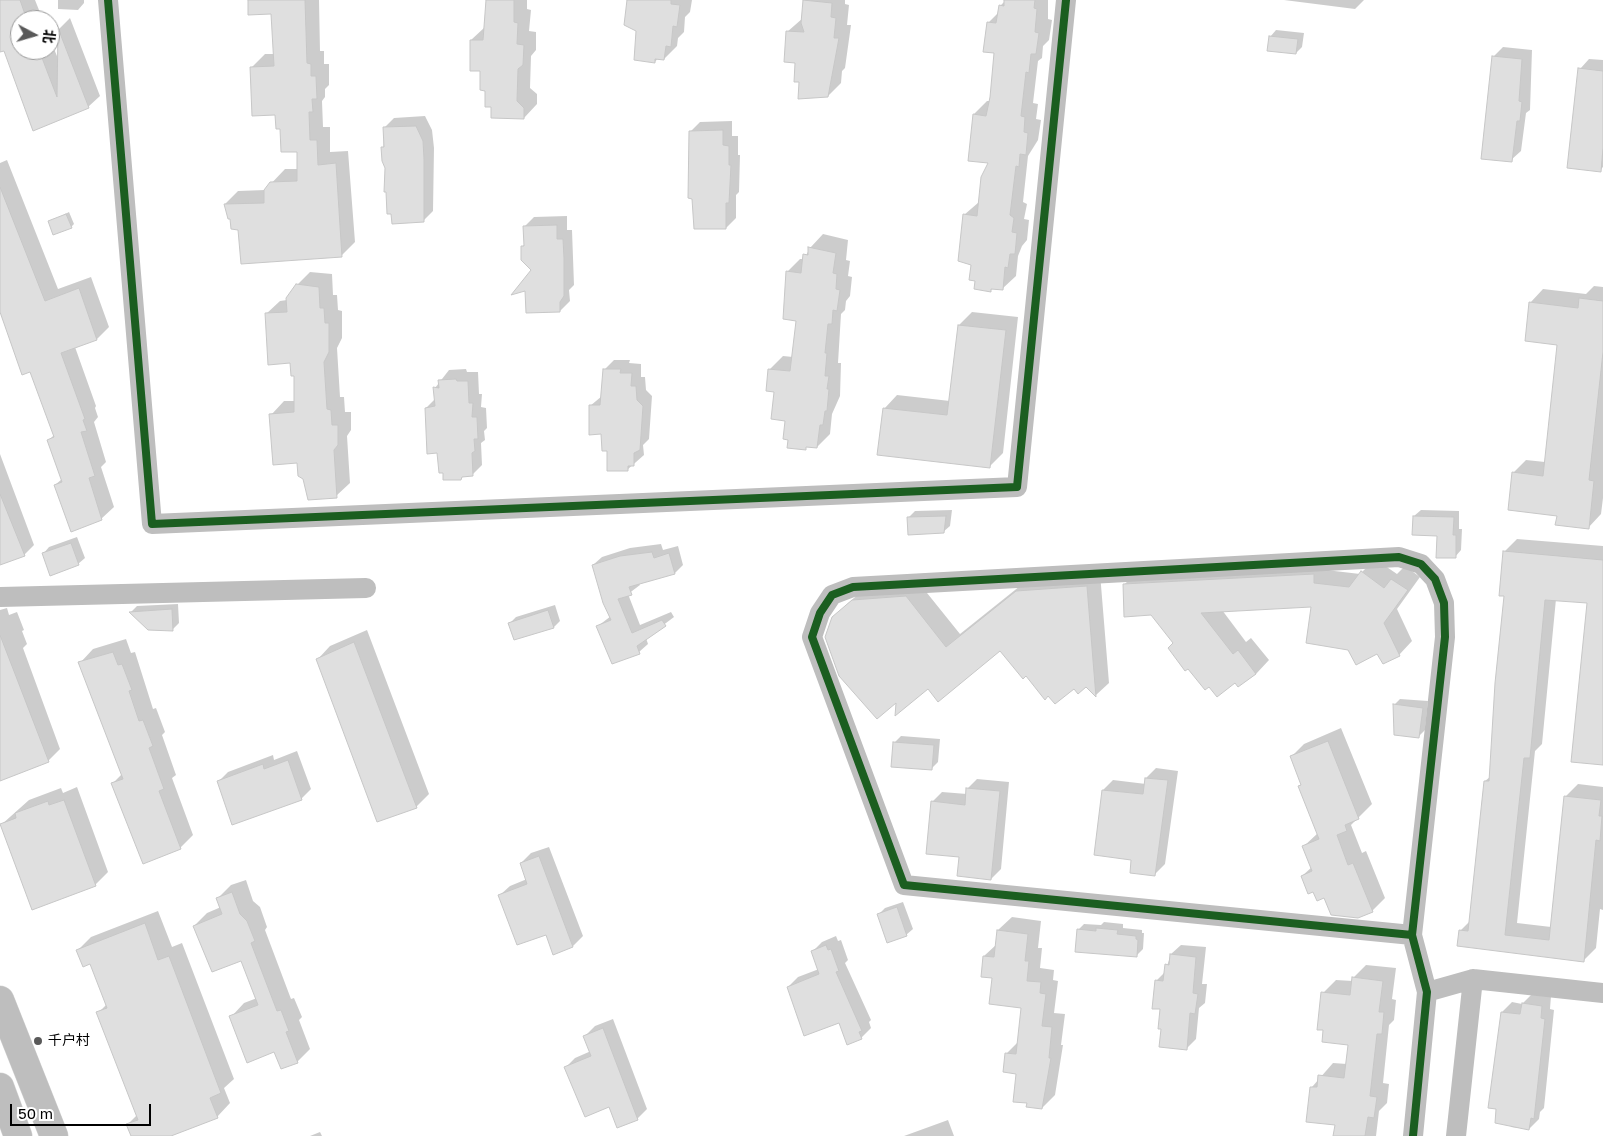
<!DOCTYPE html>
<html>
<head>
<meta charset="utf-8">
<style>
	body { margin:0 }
	#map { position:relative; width:1603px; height:1136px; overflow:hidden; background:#fff; font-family:"Golos Text","Noto Sans SC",sans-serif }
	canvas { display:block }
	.north { position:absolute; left:10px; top:10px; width:50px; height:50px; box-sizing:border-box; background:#fff; border:1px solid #999; border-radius:50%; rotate:96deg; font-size:14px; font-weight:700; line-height:20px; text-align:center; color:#000 }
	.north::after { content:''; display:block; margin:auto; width:18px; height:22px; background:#595959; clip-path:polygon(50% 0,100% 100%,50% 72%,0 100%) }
	.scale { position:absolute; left:10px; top:1104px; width:141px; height:22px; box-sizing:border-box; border:2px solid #000; border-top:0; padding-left:6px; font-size:15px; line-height:18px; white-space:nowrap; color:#000; -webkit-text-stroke:4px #fff; paint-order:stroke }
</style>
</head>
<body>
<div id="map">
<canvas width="1603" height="1136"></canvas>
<div class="north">北</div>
<div class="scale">50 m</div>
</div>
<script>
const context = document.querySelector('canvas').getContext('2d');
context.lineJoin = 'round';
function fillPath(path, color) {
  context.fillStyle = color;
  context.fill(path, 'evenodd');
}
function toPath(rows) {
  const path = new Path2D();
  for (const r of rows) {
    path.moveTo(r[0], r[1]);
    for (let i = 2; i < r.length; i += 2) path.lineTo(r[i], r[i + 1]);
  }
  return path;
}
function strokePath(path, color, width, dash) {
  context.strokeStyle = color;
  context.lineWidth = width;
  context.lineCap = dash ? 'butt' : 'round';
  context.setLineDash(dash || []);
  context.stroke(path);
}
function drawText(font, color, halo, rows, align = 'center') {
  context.font = font + ' "Golos Text","Noto Sans SC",sans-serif';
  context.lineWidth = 4.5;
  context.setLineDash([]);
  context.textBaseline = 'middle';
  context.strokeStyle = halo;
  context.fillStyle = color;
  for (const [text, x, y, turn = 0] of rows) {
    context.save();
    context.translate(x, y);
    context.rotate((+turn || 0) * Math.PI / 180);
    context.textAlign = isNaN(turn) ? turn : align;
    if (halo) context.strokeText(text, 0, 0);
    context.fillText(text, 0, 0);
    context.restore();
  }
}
const shadow = toPath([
	[0,0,35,0,43,20,20,20,20,50,50,50,50,39,59,61,59,29,70,18,100,96,88,107,33,129,4,49,0,51],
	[58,0,84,0,84,3,78,10,58,9],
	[249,0,319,0,320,51,324,51,324,64,329,64,329,85,325,89,325,97,322,101,323,127,330,127,330,152,348,151,355,242,342,255,239,229,225,204,238,191,265,190,285,169,298,169,298,150,252,67,265,54,275,54,273,13],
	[487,0,527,0,527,9,531,10,529,31,536,32,536,50,531,56,530,88,537,94,537,104,524,118,492,106,471,40,485,27],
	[628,0,692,0,690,12,685,17,684,32,678,38,677,46,664,59,658,58,655,62,638,30],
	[804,0,845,0,845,4,849,5,847,25,851,25,845,68,842,71,841,83,828,96,800,81,787,32,803,18],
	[1006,0,1048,0,1048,19,1052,20,1049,40,1043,46,1042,58,1038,61,1033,103,1038,104,1036,119,1041,120,1038,140,1028,156,1023,202,1027,204,1024,219,1029,220,1027,240,1022,246,1018,256,1016,276,1002,289,993,288,991,290,976,280,964,215,979,202,990,162,969,160,974,114,987,101,990,101,996,52,988,23,999,12,1000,6],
	[1284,0,1364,0,1355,9],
	[1276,30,1304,33,1302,47,1296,53,1270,37],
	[1503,47,1532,50,1530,110,1526,113,1521,151,1511,160,1493,57],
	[1589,59,1603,60,1603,167,1600,170,1580,69],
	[425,116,432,130,434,148,433,211,423,221,383,161,384,128,394,118],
	[732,121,732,136,738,136,738,155,740,155,739,192,736,195,736,218,726,228,690,132,700,122],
	[7,160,58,289,91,277,109,327,97,339,75,347,96,406,95,408,98,417,94,422,106,462,101,467,114,507,101,519,55,485,62,479,48,441,54,435,31,371,0,297,0,163],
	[69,212,74,224,71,227,50,222],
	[567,216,567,230,572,230,574,285,569,290,570,301,560,311,532,269,522,247,525,244,524,227,534,217],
	[823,234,848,240,846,260,850,261,848,276,852,277,850,296,846,301,845,310,841,314,838,363,841,363,840,396,832,414,830,434,817,447,789,439,786,420,769,370,783,356,793,357,797,320,787,272,800,259,804,259,810,248],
	[310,272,332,274,333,295,337,295,338,310,342,311,342,338,337,348,340,397,344,397,345,412,351,412,351,430,347,436,350,483,336,496,298,462,271,415,284,401,295,401,296,375,266,314,280,301,287,300,297,285],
	[1594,286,1603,287,1603,498,1601,514,1588,528,1558,514,1513,473,1526,460,1545,462,1558,343,1530,303,1543,289,1586,294],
	[972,312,1018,317,1003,453,990,466,884,409,897,395,950,401,959,325],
	[614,360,630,360,629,363,641,364,641,377,645,377,646,390,652,396,649,439,643,445,644,455,627,470,609,450,590,406,602,396,604,370],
	[466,369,467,372,478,372,479,394,482,394,481,407,486,408,487,428,484,431,485,440,481,443,482,465,472,475,464,475,461,478,444,472,426,408,436,398,435,388,449,370],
	[0,454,34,545,24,555,0,564],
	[952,510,950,526,943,532,908,518,915,511],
	[1421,510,1459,511,1459,529,1462,529,1461,550,1455,557,1438,534,1414,516],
	[77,537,85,558,78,564,43,554,49,547],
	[1517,539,1603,546,1603,764,1588,602,1556,599,1542,744,1535,751,1517,923,1551,927,1565,797,1578,784,1603,787,1603,910,1600,909,1596,948,1584,960,1460,931,1471,920,1485,781,1490,777,1505,595,1504,552],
	[661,544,663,550,678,546,683,565,675,573,639,583,640,585,628,594,640,625,671,612,674,617,646,638,648,644,639,652,598,626,611,616,593,565,602,557,630,548],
	[1375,559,1397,574,1405,566,1420,577,1397,609,1412,641,1399,655,1349,649,1313,606,1222,610,1246,642,1251,638,1269,660,1256,674,1239,685,1235,681,1174,643,1152,614,1124,585,1137,571,1326,570,1360,574],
	[1100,573,1109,683,1096,695,1086,685,1074,687,1026,674,1001,649,928,688,898,700,833,617,866,587,919,583,960,634,1030,578],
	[178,604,179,623,173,629,143,625,131,612,137,606],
	[555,605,560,621,554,627,515,639,510,623,516,617],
	[7,608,9,615,17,612,24,630,22,631,27,644,23,648,60,749,48,761,0,780,0,610],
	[367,630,429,794,416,807,317,660,330,646],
	[126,639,131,653,135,652,153,709,156,708,165,732,162,735,176,775,172,778,193,835,180,848,112,784,122,774,80,663,93,649],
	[1400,699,1428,701,1425,730,1419,736,1394,705],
	[1341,728,1372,804,1351,825,1362,853,1366,851,1385,898,1372,911,1325,897,1314,890,1302,876,1312,867,1303,847,1318,833,1299,786,1302,784,1291,757,1304,744],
	[901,736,940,739,938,762,931,769,894,743],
	[297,751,311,789,301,799,218,782,228,772,273,755,274,760],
	[1156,768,1178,771,1165,864,1155,874,1132,858,1103,790,1113,780,1146,784,1146,778],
	[977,779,1009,782,1001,869,991,879,960,856,932,802,942,792,967,794,968,788],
	[77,787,108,872,95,885,1,825,29,800,61,788,63,793],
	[549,847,583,936,573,946,546,933,500,895,510,886,527,879,521,863,531,853],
	[246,880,253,901,260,907,267,927,265,930,291,999,294,998,302,1017,299,1020,310,1049,297,1062,275,1050,231,1017,244,1003,257,998,242,959,194,926,207,913,221,907,218,898,231,885],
	[903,902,913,929,906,935,879,914,885,908],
	[158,911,172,947,182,943,234,1079,224,1088,230,1103,217,1117,168,1136,132,1136,128,1124,137,1115,98,1013,107,1004,91,963,78,950,91,937],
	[1012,917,1041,921,1038,948,1042,948,1040,968,1054,970,1053,980,1058,981,1054,1013,1065,1014,1061,1045,1063,1045,1055,1095,1042,1108,1029,1102,1017,1073,1005,1071,1007,1053,1019,1041,1023,1007,993,977,984,956,997,944,998,930],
	[1104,922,1123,924,1123,928,1142,930,1142,933,1144,933,1143,949,1136,956,1078,930,1084,924,1101,925],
	[836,936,838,941,841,940,848,960,845,963,871,1020,869,1022,871,1028,861,1038,788,987,798,977,819,969,812,952,822,942],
	[1181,945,1206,947,1202,984,1207,984,1205,1003,1199,1008,1196,1039,1186,1049,1161,1008,1156,981,1165,972,1171,954],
	[1366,965,1396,968,1392,999,1396,1000,1394,1020,1389,1025,1383,1083,1389,1084,1387,1103,1379,1111,1376,1136,1335,1136,1336,1124,1312,1087,1333,1063,1347,1064,1349,1043,1323,993,1336,980,1353,981,1353,978],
	[1533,993,1551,996,1550,1009,1554,1010,1544,1108,1540,1112,1539,1119,1529,1129,1511,1127,1502,1012,1512,1002,1522,1004],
	[613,1019,647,1109,637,1119,610,1106,565,1068,575,1058,591,1051,585,1036,595,1026],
	[948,1120,954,1136,904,1136],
	[320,1132,322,1136,310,1136]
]);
const building = toPath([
	[0,0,20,0,27,20,20,20,20,50,39,50,57,97,58,28,89,108,33,131,4,51,0,52,0,0],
	[248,0,305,0,307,63,311,64,311,76,316,76,317,99,312,99,313,112,309,112,310,140,317,140,318,165,336,163,342,257,241,264,238,230,231,229,230,219,228,219,224,204,264,203,264,190,270,182,297,181,297,152,281,152,280,129,276,129,275,115,252,116,250,67,274,66,271,14,248,15,248,0],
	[486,0,514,0,514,22,518,23,517,44,524,45,523,65,518,69,517,101,524,108,524,119,491,118,491,107,485,107,485,91,480,90,480,71,470,71,470,40,483,40,486,0],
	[627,0,671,0,671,4,680,5,677,27,673,26,671,47,666,46,664,60,655,59,655,63,634,60,636,31,624,25,627,0],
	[803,0,832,3,831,17,836,18,834,38,839,38,828,97,798,99,799,82,794,82,795,63,784,62,786,31,804,32,801,23,803,0],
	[1004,0,1035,0,1034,8,1037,9,1035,32,1039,33,1036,54,1031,54,1029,73,1026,72,1021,116,1025,117,1024,132,1028,133,1026,155,1020,154,1019,167,1016,166,1010,215,1014,218,1012,232,1017,233,1015,254,1010,254,1008,268,1005,267,1003,290,991,289,991,292,974,289,975,281,969,280,971,265,958,261,963,214,977,216,981,177,988,163,968,161,973,114,986,116,990,97,994,53,983,52,987,22,996,23,999,5,1004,6,1004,0],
	[1269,36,1298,39,1296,54,1267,51,1269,36],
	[1492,56,1522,59,1519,101,1522,102,1520,121,1517,121,1512,162,1481,159,1492,56],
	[1578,68,1603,71,1603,148,1601,172,1567,168,1578,68],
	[416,126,423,141,424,159,424,222,392,224,391,214,387,214,386,192,384,192,385,168,382,161,381,147,384,147,383,127,416,126],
	[723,130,723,145,729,146,729,165,731,165,729,203,726,203,726,229,694,229,692,199,688,198,689,131,723,130],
	[0,187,45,301,79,288,97,340,61,353,85,419,83,420,87,431,81,432,95,476,89,478,102,520,71,532,54,485,62,482,47,440,54,437,30,372,22,375,0,312,0,187],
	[66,214,72,228,53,235,48,221,66,214],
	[557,225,557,239,563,239,564,258,564,296,560,302,560,312,526,313,525,291,511,295,531,270,521,260,521,246,524,246,523,226,557,225],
	[808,247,836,253,833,273,837,274,836,289,840,290,837,311,833,310,832,324,828,324,825,353,827,353,825,376,829,376,827,389,829,389,827,411,825,411,823,425,820,425,817,448,806,447,806,450,787,448,788,440,783,439,785,421,771,419,774,392,766,391,768,369,790,371,796,321,783,319,786,271,801,273,803,254,808,255,808,247],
	[296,284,319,287,320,308,324,308,325,323,329,323,329,352,324,362,327,409,331,410,332,425,338,425,338,445,334,450,337,498,308,500,303,479,298,476,297,463,273,465,269,414,294,412,294,376,291,376,290,363,268,365,265,313,287,312,286,298,296,284],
	[1579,298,1603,301,1603,352,1589,480,1594,481,1589,529,1555,525,1557,516,1508,510,1512,472,1543,476,1557,345,1525,341,1529,302,1578,308,1579,298],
	[958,325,1006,330,990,468,877,455,883,408,947,415,958,325],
	[603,369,621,369,620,373,632,373,631,386,636,386,637,400,643,406,640,450,634,453,634,466,628,466,628,471,607,471,607,451,602,451,601,434,589,435,589,405,600,405,603,369],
	[456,379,457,381,468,381,469,403,473,403,472,417,477,417,478,439,474,439,475,451,472,453,473,476,462,477,461,480,443,480,443,473,439,473,437,453,427,454,425,408,435,406,433,387,439,388,438,380,456,379],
	[0,494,25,556,0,565,0,494],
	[946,516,944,533,908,535,907,517,946,516],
	[1413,516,1454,517,1453,535,1456,535,1456,558,1436,558,1437,536,1412,535,1413,516],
	[71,543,79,565,50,576,42,553,71,543],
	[1503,551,1603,560,1603,765,1571,762,1587,603,1545,600,1530,758,1524,758,1505,935,1549,940,1564,796,1601,800,1599,816,1602,816,1600,841,1596,840,1584,962,1457,946,1459,930,1468,931,1484,781,1489,781,1495,683,1504,596,1499,596,1503,551],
	[652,552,654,558,669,553,675,574,629,587,632,595,618,599,632,633,662,620,666,626,637,646,640,654,612,664,596,626,611,620,603,603,592,565,620,556,652,552],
	[1361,571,1384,588,1391,579,1408,590,1384,623,1400,656,1383,664,1377,654,1356,665,1348,650,1306,643,1311,607,1201,613,1233,654,1238,650,1256,674,1238,687,1235,683,1217,697,1209,687,1205,690,1188,669,1185,671,1168,648,1173,643,1151,615,1124,617,1123,584,1314,574,1314,583,1349,587,1361,571],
	[1087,586,1096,697,1086,687,1078,694,1074,689,1055,704,1048,696,1045,700,1026,676,1023,679,1000,651,938,702,928,689,895,716,896,703,877,719,839,676,825,637,832,617,852,600,906,596,946,647,1016,591,1087,586],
	[172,609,173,631,148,630,129,612,172,609],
	[548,610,554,628,514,640,508,623,548,610],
	[0,635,49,762,0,781,0,635],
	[354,642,417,808,377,822,316,659,354,642],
	[113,652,118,665,122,664,132,690,129,691,139,721,143,720,153,746,149,748,164,789,159,791,181,849,143,864,111,783,123,779,78,662,113,652],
	[1393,704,1423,708,1419,738,1394,735,1393,704],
	[1328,741,1359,819,1345,825,1347,831,1337,835,1348,865,1353,863,1373,912,1358,918,1331,915,1324,898,1317,901,1313,892,1308,894,1301,876,1312,871,1302,846,1319,839,1298,786,1301,785,1290,756,1328,741],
	[893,742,934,745,932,770,891,767,893,742],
	[288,760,302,800,232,825,217,781,263,764,264,769,288,760],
	[1145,778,1168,780,1155,876,1130,873,1131,860,1094,855,1102,790,1143,794,1145,778],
	[966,788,1000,791,991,880,957,876,959,857,926,854,931,801,965,805,966,788],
	[64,800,96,886,32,910,0,824,16,818,15,813,48,801,49,805,64,800],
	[539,856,573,947,553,955,546,935,517,945,498,895,527,884,520,863,539,856],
	[232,892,240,914,247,921,255,941,251,943,277,1011,281,1010,289,1031,286,1032,298,1063,281,1069,274,1052,247,1063,229,1016,258,1005,241,961,212,972,193,926,222,914,216,898,232,892],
	[897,907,907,936,887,943,877,914,897,907],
	[145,923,158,960,169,956,221,1093,210,1098,218,1118,171,1136,131,1136,126,1124,138,1120,96,1012,107,1008,90,964,83,967,76,950,145,923],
	[1096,928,1118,930,1117,934,1136,936,1136,939,1138,940,1137,957,1075,952,1077,929,1096,931,1096,928],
	[997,930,1028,934,1025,961,1029,961,1027,981,1041,982,1040,993,1046,994,1042,1026,1052,1027,1049,1058,1051,1058,1042,1109,1026,1107,1027,1103,1013,1102,1016,1074,1003,1072,1005,1053,1016,1054,1021,1008,989,1004,992,978,981,977,983,956,994,957,997,930],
	[826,945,828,950,831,949,839,971,836,972,862,1031,859,1032,862,1039,847,1045,839,1023,804,1036,787,987,819,974,811,951,826,945],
	[1170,954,1196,957,1193,993,1198,994,1195,1014,1190,1013,1187,1050,1159,1047,1161,1029,1158,1029,1160,1009,1152,1009,1155,980,1163,981,1165,964,1169,965,1170,954],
	[1352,977,1383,981,1379,1012,1384,1012,1382,1034,1377,1034,1370,1096,1377,1097,1374,1118,1368,1117,1365,1136,1333,1136,1335,1125,1306,1122,1310,1087,1317,1087,1318,1075,1344,1078,1348,1045,1322,1042,1323,1030,1317,1030,1321,992,1350,995,1352,977],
	[1522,1003,1542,1006,1541,1018,1545,1019,1534,1119,1531,1118,1529,1130,1495,1123,1496,1109,1488,1108,1501,1012,1520,1014,1522,1003],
	[603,1028,638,1120,617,1128,609,1107,585,1117,564,1067,591,1056,583,1036,603,1028]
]);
const minor = toPath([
	[108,0,152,524,1017,487,1066,0],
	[0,597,366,588],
	[1412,935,904,885,812,637,820,613,832,595,853,587,1399,557,1421,564,1435,579,1444,603,1445,637,1412,935,1427,992,1413,1136],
	[1427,992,1473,979,1603,993],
	[1456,1136,1473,979]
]);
const primary = toPath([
	[0,1000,54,1136],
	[0,1087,18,1136]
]);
const cycleway = toPath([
	[108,0,152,524,1017,487,1066,0],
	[1412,935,904,885,812,637,820,613,832,595,853,587,1399,557,1421,564,1435,579,1444,603,1445,637,1412,935,1427,992,1413,1136]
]);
const markers = [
	[38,1041,5,"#595959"]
];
const poiNames = [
	["千户村",48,1041]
];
fillPath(shadow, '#0003');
fillPath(building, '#dfdfdf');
strokePath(building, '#c7c7c7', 1);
strokePath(primary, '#dbdbdb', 29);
strokePath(minor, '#bebebe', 20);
strokePath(primary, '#bebebe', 28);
strokePath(cycleway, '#1b5e20', 8);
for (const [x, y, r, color] of markers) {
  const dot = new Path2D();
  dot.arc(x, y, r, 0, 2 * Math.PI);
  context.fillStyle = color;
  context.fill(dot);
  strokePath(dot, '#fff', 2);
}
drawText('14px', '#000', '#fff', poiNames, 'left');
</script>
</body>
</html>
